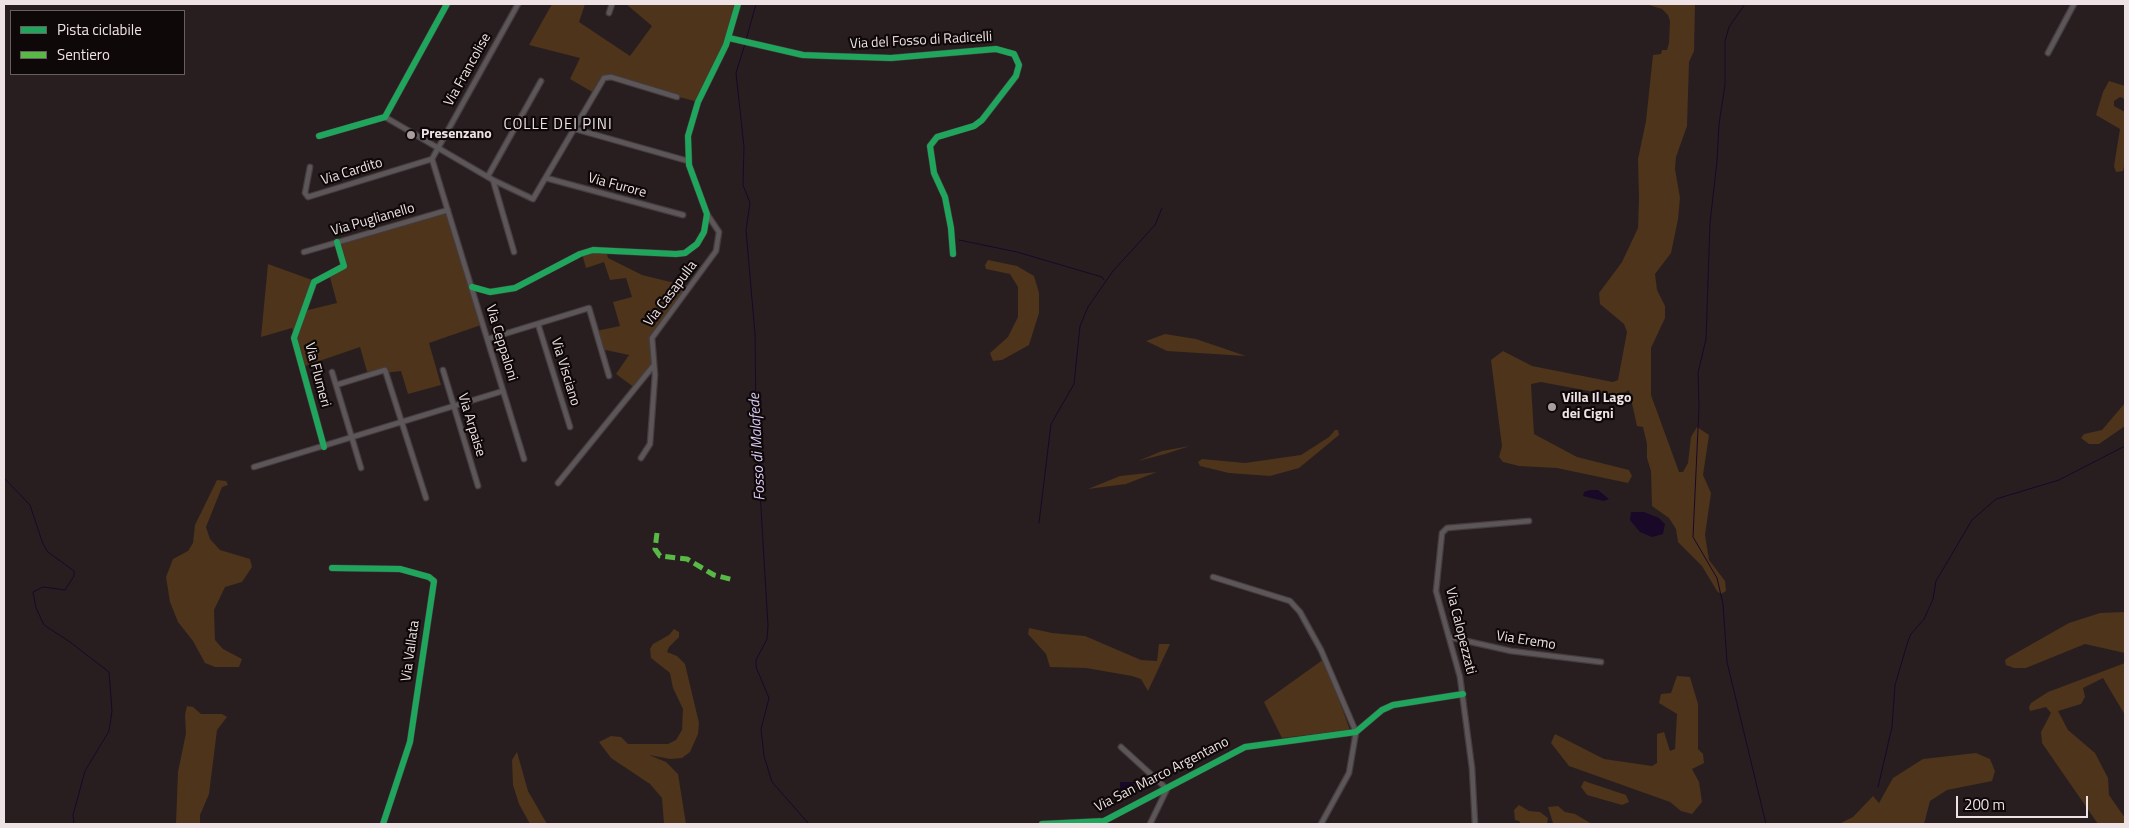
<!DOCTYPE html>
<html>
<head>
<meta charset="utf-8">
<style>
	body { margin:0 }
	#map { position:relative; width:2129px; height:828px; overflow:hidden; background:#281e20; font-family:"Titillium Web",sans-serif }
	canvas { display:block }
	.frame { position:absolute; inset:0; border:5px solid #eee2e4; pointer-events:none }
	.legend { position:absolute; left:10px; top:10px; width:175px; height:65px; box-sizing:border-box; background:#0e0809; border:1px solid #685f61; margin:0; padding:6px 9px; list-style:none; font-size:15px; color:#eee2e4 }
	.legend li { display:flex; align-items:center; gap:10px; height:25px }
	.legend b { width:25px; border:1px solid #685f61 }
	.scale { position:absolute; left:1956px; top:796px; width:132px; height:22px; box-sizing:border-box; border:2px solid #eee2e4; border-top:0; padding-left:6px; font-size:15px; line-height:18px; white-space:nowrap; color:#eee2e4; -webkit-text-stroke:4px #0e0809; paint-order:stroke }
</style>
</head>
<body>
<div id="map">
<canvas width="2129" height="828"></canvas>
<div class="frame"></div>
<ul class="legend">
<li><b style="height:6px;background:#20a55d"></b>Pista ciclabile</li>
<li><b style="height:6px;background:#58b947"></b>Sentiero</li>
</ul>
<div class="scale">200 m</div>
</div>
<script>
const context = document.querySelector('canvas').getContext('2d');
context.lineJoin = 'round';
function fillPath(path, color) {
  context.fillStyle = color;
  context.fill(path, 'evenodd');
}
function toPath(rows) {
  const path = new Path2D();
  for (const r of rows) {
    path.moveTo(r[0], r[1]);
    for (let i = 2; i < r.length; i += 2) path.lineTo(r[i], r[i + 1]);
  }
  return path;
}
function strokePath(path, color, width, dash) {
  context.strokeStyle = color;
  context.lineWidth = width;
  context.lineCap = dash ? 'butt' : 'round';
  context.setLineDash(dash || []);
  context.stroke(path);
}
function drawText(font, color, halo, rows, align = 'center') {
  context.font = font + ' "Titillium Web",sans-serif';
  context.lineWidth = 4.5;
  context.setLineDash([]);
  context.textBaseline = 'middle';
  context.strokeStyle = halo;
  context.fillStyle = color;
  for (const [text, x, y, turn = 0] of rows) {
    context.save();
    context.translate(x, y);
    context.rotate((+turn || 0) * Math.PI / 180);
    context.textAlign = isNaN(turn) ? turn : align;
    if (halo) context.strokeText(text, 0, 0);
    context.fillText(text, 0, 0);
    context.restore();
  }
}
const green = toPath([
	[552,4,585,4,579,22,630,56,652,26,626,4,738,4,729,38,698,102,605,77,594,93,570,79,580,58,529,45],
	[1646,4,1695,5,1694,51,1689,62,1687,126,1676,157,1675,169,1680,198,1678,219,1671,253,1655,274,1657,290,1665,306,1665,318,1651,348,1651,395,1679,472,1683,472,1688,463,1691,437,1697,427,1709,435,1703,475,1711,493,1705,535,1709,560,1725,581,1726,591,1721,594,1717,591,1702,566,1678,542,1676,529,1669,518,1652,506,1651,471,1647,458,1647,444,1643,427,1637,426,1629,390,1621,394,1610,395,1541,382,1531,384,1534,434,1577,457,1629,470,1632,476,1628,483,1557,468,1519,466,1503,462,1499,457,1502,446,1491,360,1503,351,1532,366,1613,382,1618,380,1627,332,1624,324,1600,304,1599,293,1622,262,1638,228,1639,199,1638,159,1646,121,1653,55,1661,54,1662,50,1667,50,1669,43,1670,21,1668,15,1662,9],
	[2109,81,2125,86,2125,99,2120,97,2114,101,2114,106,2125,112,2125,162,2123,171,2116,172,2114,166,2120,129,2096,115,2103,92],
	[448,210,484,324,429,343,441,385,408,394,401,371,368,375,360,347,302,367,292,328,261,337,268,264,315,281,304,311,337,303,329,274,342,268,337,242],
	[606,249,608,258,642,275,691,287,652,338,654,365,635,388,616,374,629,355,601,349,596,331,620,326,613,302,632,297,626,278,610,280,604,262,586,268,582,254],
	[988,260,1017,266,1034,276,1039,293,1039,313,1029,345,1002,360,993,361,990,353,1008,337,1018,317,1018,287,1010,274,986,269,985,265],
	[1165,334,1196,339,1246,356,1167,351,1146,341],
	[2125,403,2125,426,2099,444,2089,444,2081,438,2084,434,2102,430],
	[1335,430,1338,430,1339,435,1299,468,1270,476,1229,473,1200,466,1198,462,1202,459,1245,463,1301,455,1329,437],
	[1190,446,1165,454,1138,461,1162,451],
	[1157,472,1126,484,1088,489,1120,476],
	[217,480,226,481,228,485,222,487,206,527,210,539,220,550,250,559,252,567,242,582,225,587,214,610,215,640,223,649,242,659,239,667,215,667,205,663,193,641,178,622,170,602,166,577,173,559,188,551,193,543,195,525],
	[2125,612,2125,653,2085,644,2026,668,2014,668,2006,665,2005,660,2009,657,2069,623,2100,613],
	[1029,628,1052,633,1085,636,1141,660,1157,661,1159,644,1170,644,1148,691,1141,679,1132,676,1086,668,1050,667,1046,654,1028,634],
	[674,629,679,632,679,637,669,647,667,652,677,656,685,664,699,723,698,734,690,752,682,758,670,759,649,755,666,762,678,774,686,824,664,824,662,798,650,784,611,758,599,742,611,736,621,737,628,744,668,744,676,740,682,730,683,709,673,688,670,673,651,658,650,649,653,644,669,635],
	[1324,659,1350,730,1282,738,1264,702],
	[2125,663,2125,715,2103,678,2083,688,2085,697,2081,704,2058,711,2068,730,2095,753,2108,778,2109,795,2125,818,2125,824,2098,824,2042,743,2041,732,2051,713,2046,707,2030,711,2029,707,2031,703,2048,692],
	[1677,676,1690,677,1698,704,1698,749,1703,754,1704,763,1692,769,1699,782,1702,802,1692,814,1681,811,1670,802,1569,766,1551,743,1555,734,1604,759,1652,766,1657,763,1657,734,1664,732,1670,751,1675,749,1677,714,1659,703,1661,694,1671,693],
	[187,706,193,707,201,714,222,714,227,717,217,730,209,794,200,815,200,824,176,824,178,772,186,733,185,715],
	[517,752,528,791,547,824,530,824,519,804,513,785,512,760],
	[1976,753,1990,759,1995,771,1992,781,1947,790,1930,801,1924,824,1839,824,1853,817,1873,796,1879,803,1893,778,1923,759],
	[1584,781,1626,795,1629,802,1622,805,1587,795,1581,787],
	[1519,805,1529,811,1540,812,1548,818,1547,824,1521,824,1519,821,1515,820,1514,810],
	[1558,806,1565,812,1575,814,1592,824,1553,823,1548,807]
]);
const water = toPath([
	[1590,490,1598,490,1609,499,1604,501,1583,496,1584,492],
	[1631,512,1644,512,1659,518,1665,524,1663,534,1652,537,1640,532,1630,520],
	[1120,782,1134,782,1134,790,1120,790]
]);
const stream = toPath([
	[1745,4,1729,27,1725,41,1725,85,1719,124,1717,161,1710,223,1706,339,1698,373,1699,407,1693,537,1717,578,1723,604,1727,662,1766,824],
	[746,40,756,4],
	[745,44,736,73,744,147,743,185,750,203,746,230,755,334,756,424,768,626,767,639,756,660,756,667,769,698,761,729,764,756,772,782,809,824],
	[959,240,1017,252,1102,277,1104,280],
	[4,478,30,505,43,544,48,552,74,571,74,576,65,590,43,587,33,592,36,608,44,625,70,642,109,672,112,711,109,731,85,771,73,815,74,824],
	[1039,523,1051,424,1074,384,1080,326,1088,307,1113,271,1155,225,1162,208],
	[1878,787,1892,727,1895,685,1908,641,1911,634,1924,619,1933,599,1936,581,1972,520,1996,499,2059,480,2125,446]
]);
const street = toPath([
	[518,4,432,159,524,459],
	[609,13,612,4],
	[729,38,803,55,829,56,891,58,996,49,1014,54,1019,65,1016,76,982,120,974,126,937,137,930,146,934,173,945,197,951,228,953,254],
	[2048,53,2074,4],
	[385,117,493,180,533,199,604,78,611,77,677,97],
	[575,129,688,161],
	[319,136,385,117,447,4],
	[310,167,305,193,308,197,432,159],
	[488,176,541,81],
	[546,178,683,215],
	[493,180,514,252],
	[304,252,448,210],
	[472,287,490,292,515,288,580,254,593,250,676,254,685,253,697,244,704,232,707,214,689,165,688,136,698,102,726,45,738,4],
	[538,324,570,427],
	[488,339,589,308,609,376],
	[443,370,478,486],
	[332,372,336,385],
	[324,447,294,338,314,282,344,266,337,242],
	[641,458,650,444,655,375,652,338,716,251,719,232,707,214],
	[254,467,503,391],
	[361,468,336,385,385,370,426,498],
	[558,483,654,365],
	[332,568,400,569,429,577,434,581,410,742,383,824],
	[1213,577,1290,601,1300,612,1321,650,1356,732,1349,773,1321,824],
	[1449,637,1511,651,1601,662],
	[1121,747,1167,789,1150,824],
	[1042,824,1104,821,1245,747,1356,732,1382,710,1393,705,1463,694],
	[1475,824,1472,768,1460,677,1436,591,1442,533,1447,528,1529,521]
]);
const quiet = toPath([
	[657,533,655,549,660,556,687,559,714,575,734,580]
]);
const cycleway = toPath([
	[729,38,803,55,829,56,891,58,996,49,1014,54,1019,65,1016,76,982,120,974,126,937,137,930,146,934,173,945,197,951,228,953,254],
	[319,136,385,117,447,4],
	[472,287,490,292,515,288,580,254,593,250,676,254,685,253,697,244,704,232,707,214,689,165,688,136,698,102,726,45,738,4],
	[324,447,294,338,314,282,344,266,337,242],
	[332,568,400,569,429,577,434,581,410,742,383,824],
	[1042,824,1104,821,1245,747,1356,732,1382,710,1393,705,1463,694]
]);
const markers = [
	[411,135,5,"#a99d9f"],
	[1552,407,5,"#a99d9f"]
];
const streetNames = [
	["Via del Fosso di Radicelli",921,41,-3],
	["Via Francolise",468,70,-61],
	["Via Cardito",352,172,-17],
	["Via Furore",617,186,15],
	["Via Puglianello",373,220,-16],
	["Via Casapulla",671,294,-53],
	["Via Ceppaloni",501,343,73],
	["Via Visciano",565,372,73],
	["Via Flumeri",317,375,75],
	["Via Arpaise",471,425,73],
	["Via Calopezzati",1460,631,76],
	["Via Eremo",1526,641,9],
	["Via Vallata",411,651,-82],
	["Via San Marco Argentano",1162,775,-27]
];
const poiNames = [
	["Presenzano",421,135],
	["Villa Il Lago",1562,399],
	["dei Cigni",1562,415]
];
const neighbourhoodNames = [
	["COLLE DEI PINI",558,125]
];
const waterNames = [
	["Fosso di Malafede",758,447,-93]
];
fillPath(green, '#4d341a');
fillPath(water, '#190828');
strokePath(stream, '#190828', 1);
strokePath(street, '#443c3e', 7);
strokePath(street, '#5d5658', 4.5);
strokePath(quiet, '#58b947', 5, [10, 5]);
strokePath(cycleway, '#20a55d', 6);
for (const [x, y, r, color] of markers) {
  const dot = new Path2D();
  dot.arc(x, y, r, 0, 2 * Math.PI);
  context.fillStyle = color;
  context.fill(dot);
  strokePath(dot, '#0e0809', 2);
}
drawText('14px', '#eee2e4', '#0e0809', streetNames);
drawText('bold 14px', '#eee2e4', '#0e0809', poiNames, 'left');
context.letterSpacing = '1px';
drawText('15px', '#eee2e4', '#0e0809', neighbourhoodNames);
context.letterSpacing = '0px';
drawText('italic 15px', '#dcccf6', '#0e0809', waterNames);
</script>
</body>
</html>
